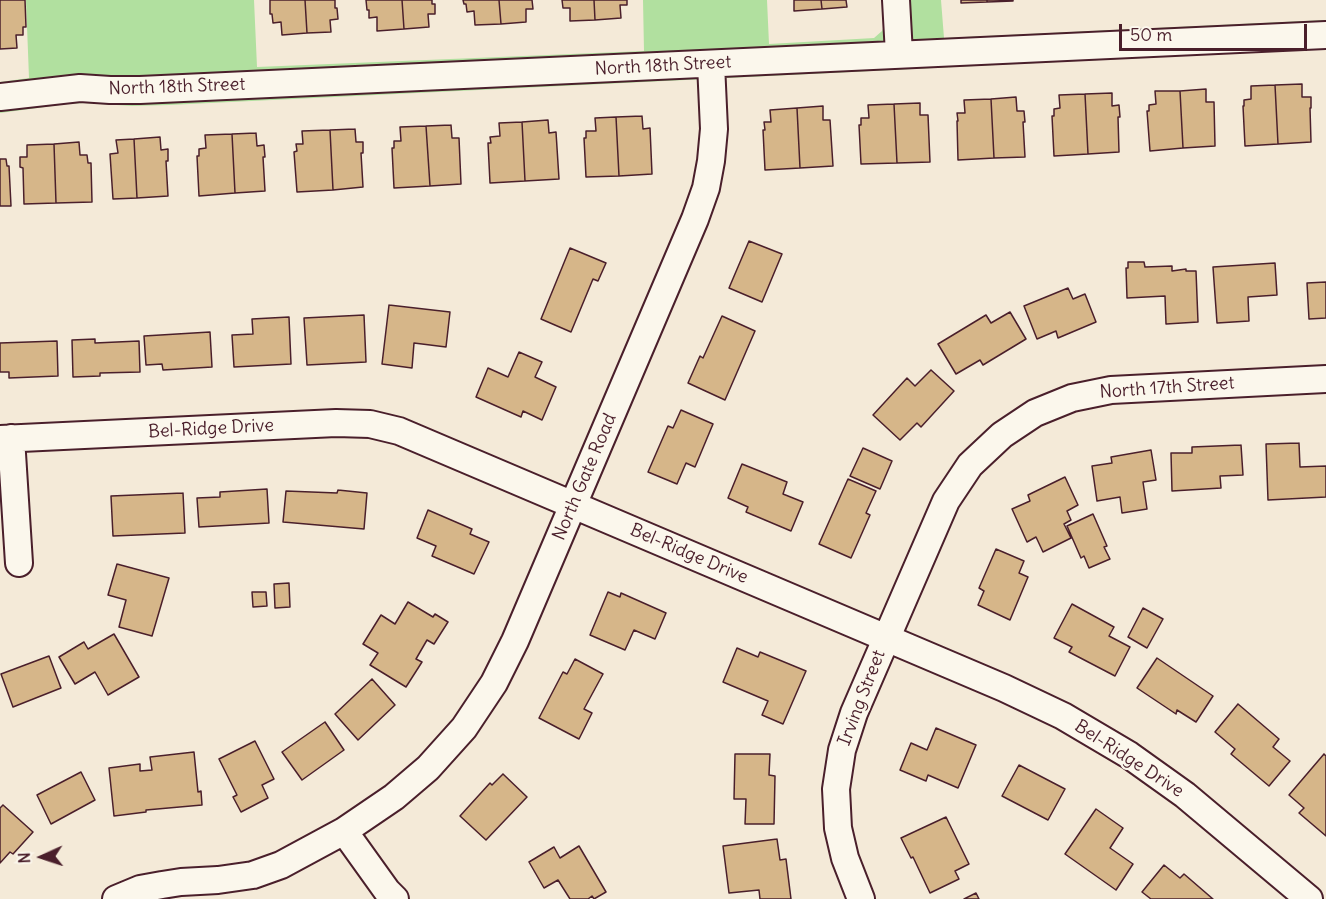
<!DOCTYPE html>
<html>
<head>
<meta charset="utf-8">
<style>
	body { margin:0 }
	#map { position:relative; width:1326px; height:899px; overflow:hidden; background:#f4ead8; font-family:Delius,sans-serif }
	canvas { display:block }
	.north { position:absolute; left:12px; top:827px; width:60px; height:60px; -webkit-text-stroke:4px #fbf7ec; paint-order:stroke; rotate:267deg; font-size:16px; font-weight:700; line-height:24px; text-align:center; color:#4a1f2b }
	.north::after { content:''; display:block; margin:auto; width:21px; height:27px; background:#4a1f2b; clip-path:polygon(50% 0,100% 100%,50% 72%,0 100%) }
	.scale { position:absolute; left:1119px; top:24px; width:188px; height:27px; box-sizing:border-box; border:3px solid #4a1f2b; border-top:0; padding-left:8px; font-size:18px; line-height:21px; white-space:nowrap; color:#4a1f2b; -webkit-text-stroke:4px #fbf7ec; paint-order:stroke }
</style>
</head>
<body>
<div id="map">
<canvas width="1326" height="899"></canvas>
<div class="north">N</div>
<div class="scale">50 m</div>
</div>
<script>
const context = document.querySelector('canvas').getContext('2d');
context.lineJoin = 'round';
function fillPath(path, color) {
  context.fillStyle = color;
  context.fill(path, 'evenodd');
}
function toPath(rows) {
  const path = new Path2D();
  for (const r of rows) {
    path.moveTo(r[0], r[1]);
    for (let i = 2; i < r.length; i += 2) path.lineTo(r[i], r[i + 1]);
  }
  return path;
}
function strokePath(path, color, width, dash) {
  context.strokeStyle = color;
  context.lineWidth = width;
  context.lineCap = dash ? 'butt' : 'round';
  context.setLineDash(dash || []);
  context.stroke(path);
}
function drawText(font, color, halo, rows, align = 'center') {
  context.font = font + ' Delius,sans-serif';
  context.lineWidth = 4.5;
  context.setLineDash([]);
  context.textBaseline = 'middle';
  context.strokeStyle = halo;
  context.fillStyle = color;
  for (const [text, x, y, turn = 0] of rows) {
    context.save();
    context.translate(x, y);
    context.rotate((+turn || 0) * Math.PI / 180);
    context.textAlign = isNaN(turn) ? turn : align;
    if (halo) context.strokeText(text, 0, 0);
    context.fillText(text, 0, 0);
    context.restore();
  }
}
const green = toPath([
	[26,0,254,0,257,67,644,51,643,0,767,0,769,44,874,38,882,31,886,22,886,0,941,0,944,38,1326,20,1326,49,169,105,132,106,85,103,67,104,0,113,0,82,29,78]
]);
const building = toPath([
	[0,0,25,0,26,27,23,27,23,35,16,35,17,48,0,49,0,0],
	[270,0,305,0,307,33,282,35,281,22,273,23,272,14,270,14,270,0],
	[305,0,335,0,335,8,337,8,338,19,330,20,331,32,307,33,305,0],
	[366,0,402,0,404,29,377,31,377,17,369,18,369,10,367,10,366,0],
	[402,0,432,0,432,4,435,4,435,14,428,14,429,27,404,29,402,0],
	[463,0,499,0,501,24,475,25,474,11,467,12,466,4,464,4,463,0],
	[499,0,532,0,533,9,526,9,526,22,501,24,499,0],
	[562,0,594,0,595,20,570,21,570,8,563,8,562,0],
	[594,0,627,0,627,5,620,5,621,18,595,20,594,0],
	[794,0,821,0,822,9,794,11,794,0],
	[821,0,846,0,847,7,822,9,821,0],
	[961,0,987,0,987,2,961,3,961,0],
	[987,0,1013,0,1013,1,987,2,987,0],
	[1302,84,1302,97,1311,97,1311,108,1310,108,1311,142,1278,144,1275,85,1302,84],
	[1275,85,1278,144,1245,146,1243,106,1244,106,1244,100,1251,99,1251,86,1275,85],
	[1206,89,1206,102,1214,102,1215,146,1183,148,1180,91,1206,89],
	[1155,91,1180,91,1183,148,1150,151,1147,111,1149,111,1149,105,1156,104,1155,91],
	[1112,93,1112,106,1119,105,1120,117,1118,117,1119,152,1088,154,1085,94,1112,93],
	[1085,94,1088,154,1054,156,1052,116,1054,116,1054,109,1060,108,1059,95,1085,94],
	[1016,97,1017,111,1024,111,1025,122,1023,122,1025,157,994,158,991,99,1016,97],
	[991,99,994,158,958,160,957,121,958,121,957,113,965,113,964,100,991,99],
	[920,103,920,115,928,115,930,162,897,163,894,104,920,103],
	[894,104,897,163,861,164,859,125,861,125,861,118,869,118,868,105,894,104],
	[823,106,823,120,830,120,833,166,800,168,797,108,823,106],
	[797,108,800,168,765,170,763,130,765,130,764,122,771,122,770,110,797,108],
	[642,116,643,129,650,128,652,174,619,176,616,117,642,116],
	[616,117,619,176,586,177,584,138,586,138,586,131,596,131,595,118,616,117],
	[548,120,549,133,556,132,559,179,525,181,522,122,548,120],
	[522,122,525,181,490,183,488,143,491,143,490,137,500,136,499,123,522,122],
	[451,125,452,138,459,138,461,184,430,186,426,126,451,125],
	[426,126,430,186,394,188,392,148,394,148,394,141,401,141,400,127,426,126],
	[355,129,356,142,363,142,363,153,361,153,363,187,333,190,330,130,355,129],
	[330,130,333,190,297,192,294,152,297,151,296,144,303,144,302,131,330,130],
	[256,133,257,146,264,145,265,157,263,157,265,191,235,193,232,134,256,133],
	[232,134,235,193,199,196,197,156,199,156,199,149,206,148,205,135,232,134],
	[160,137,161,150,168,149,168,161,166,161,168,196,137,198,134,139,160,137],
	[134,139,137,198,113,199,110,154,118,153,116,140,134,139],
	[79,142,80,155,87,155,88,163,91,163,92,202,56,203,54,144,79,142],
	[54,144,56,203,24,204,23,168,20,167,20,157,27,157,27,145,54,144],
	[0,159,6,159,7,166,9,166,11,206,0,206,0,159],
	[749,241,782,254,762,302,729,288,749,241],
	[570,248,606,263,598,281,593,279,571,332,541,319,570,248],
	[1128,262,1144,262,1145,267,1172,266,1172,271,1186,269,1186,271,1196,271,1198,322,1166,324,1165,296,1127,298,1126,268,1128,268,1128,262],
	[1275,263,1277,295,1248,297,1249,321,1217,323,1213,267,1275,263],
	[1326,282,1326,318,1309,319,1307,283,1326,282],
	[1068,288,1073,299,1085,294,1096,322,1058,338,1056,331,1037,339,1024,306,1068,288],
	[389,305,450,312,446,347,414,343,412,368,382,364,389,305],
	[1010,312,1026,339,983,365,980,360,956,374,938,344,986,315,991,323,1010,312],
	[364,315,366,362,307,365,304,318,364,315],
	[722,316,755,331,725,400,688,383,700,356,703,358,722,316],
	[289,317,291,364,234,367,232,335,253,334,252,319,289,317],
	[210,332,212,367,163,370,162,364,146,365,144,336,210,332],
	[95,339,95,343,139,341,140,372,100,373,100,376,73,377,72,340,95,339],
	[57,341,58,376,9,378,9,372,0,372,0,343,57,341],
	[519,352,542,362,535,377,556,387,542,420,523,411,521,417,476,397,488,368,508,377,519,352],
	[931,370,954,391,921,427,917,423,900,440,873,415,907,378,915,386,931,370],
	[681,410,713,424,695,467,686,463,677,484,648,472,668,426,673,428,681,410],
	[1299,443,1300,467,1326,466,1326,497,1268,500,1266,444,1299,443],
	[1241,445,1243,475,1220,476,1221,488,1172,491,1171,453,1192,453,1192,447,1241,445],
	[863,448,892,461,880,489,850,476,863,448],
	[1151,450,1156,480,1143,482,1147,509,1122,513,1120,497,1097,501,1092,466,1112,463,1111,457,1151,450],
	[742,464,787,482,783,494,803,502,791,531,746,512,748,507,728,498,742,464],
	[1065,477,1078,505,1067,511,1071,520,1064,524,1071,538,1043,552,1036,537,1027,542,1012,509,1030,501,1028,495,1065,477],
	[848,479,876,491,866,513,870,515,851,558,819,544,848,479],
	[267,489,269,523,199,527,197,498,220,497,220,492,267,489],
	[338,490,367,493,364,529,283,522,286,491,337,493,338,490],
	[183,493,185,533,113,536,111,496,183,493],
	[428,510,472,529,470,534,489,542,474,574,432,556,436,546,417,538,428,510],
	[1093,514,1107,546,1104,547,1110,559,1089,568,1084,556,1081,558,1067,526,1093,514],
	[996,549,1024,561,1019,573,1028,577,1010,620,978,605,984,591,979,588,996,549],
	[117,564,169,578,152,636,119,627,126,600,108,595,117,564],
	[289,583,290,607,275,608,274,584,289,583],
	[252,592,266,592,267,606,253,607,252,592],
	[608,592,620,597,621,593,666,613,655,639,634,630,625,650,590,635,608,592],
	[408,602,433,617,435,614,448,622,434,644,427,640,416,659,422,662,406,687,370,665,378,653,363,644,381,615,395,624,408,602],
	[1072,604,1114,627,1109,636,1130,647,1115,676,1069,652,1072,647,1054,638,1072,604],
	[1143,608,1163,619,1147,648,1128,637,1143,608],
	[114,634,139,677,108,695,95,672,75,684,59,657,84,642,88,649,114,634],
	[737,648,758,657,760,652,806,671,783,724,762,715,768,701,723,682,737,648],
	[49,656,61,688,13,707,1,674,49,656],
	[1157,658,1213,696,1196,722,1177,710,1176,714,1137,688,1157,658],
	[575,659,603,674,584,709,592,713,579,739,539,718,563,672,567,674,575,659],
	[372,679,395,705,358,740,335,714,372,679],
	[1238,704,1279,739,1273,747,1290,761,1269,786,1231,754,1235,749,1215,732,1238,704],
	[325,722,344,750,302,780,282,752,325,722],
	[936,728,976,745,958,788,928,775,926,781,900,770,911,743,927,750,936,728],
	[255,741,274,779,262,785,268,798,241,812,233,797,237,795,219,759,255,741],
	[194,752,198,792,201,791,202,805,146,810,146,812,114,816,109,768,140,764,140,771,152,770,150,757,194,752],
	[735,754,770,754,769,775,775,776,774,824,745,824,746,799,734,799,735,754],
	[1324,754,1326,756,1326,836,1299,813,1304,808,1289,795,1324,754],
	[1019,765,1065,789,1048,820,1002,796,1019,765],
	[81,772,95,800,51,824,37,795,81,772],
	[503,774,527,797,486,840,460,816,490,783,492,785,503,774],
	[3,805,33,832,13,854,10,852,0,863,0,808,3,805],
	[1096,809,1123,828,1110,848,1133,864,1116,890,1065,854,1096,809],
	[946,817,969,864,955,871,959,879,930,893,913,857,911,858,901,838,946,817],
	[777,839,780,860,786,859,791,899,760,899,759,890,729,893,723,846,777,839],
	[579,846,606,892,594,899,592,896,588,899,570,899,558,880,544,888,529,862,554,847,560,858,579,846],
	[1164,865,1180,878,1184,874,1213,899,1151,899,1142,892,1164,865],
	[976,893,979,899,964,899,976,893]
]);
const minor = toPath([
	[896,0,899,54],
	[0,97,80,88,110,90,140,90,1326,35],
	[11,438,19,563],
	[0,439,336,423,370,424,399,431,1004,688,1063,716,1129,755,1185,795,1309,899],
	[344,831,387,891,395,899],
	[116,899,140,889,162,885,181,882,218,880,253,875,281,865,344,831,394,797,428,768,464,728,494,683,515,641,695,219,706,188,711,161,714,129,711,64],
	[861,899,845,858,838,828,836,789,842,750,854,713,946,501,970,465,1002,435,1035,413,1072,398,1111,390,1326,379]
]);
const streetNames = [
	["North 18th Street",663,66,-3],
	["North 18th Street",177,87,-2],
	["North 17th Street",1167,388,-4],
	["Bel-Ridge Drive",211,429,-3],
	["North Gate Road",585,477,-67],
	["Bel-Ridge Drive",689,554,23],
	["Irving Street",862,698,-69],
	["Bel-Ridge Drive",1129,759,33]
];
fillPath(green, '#b1e09f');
fillPath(building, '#d6b689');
strokePath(building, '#4a1f2b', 1.5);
strokePath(minor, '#4a1f2b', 30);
strokePath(minor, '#fbf7ec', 26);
drawText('18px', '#4a1f2b', '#fbf7ec', streetNames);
</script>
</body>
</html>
